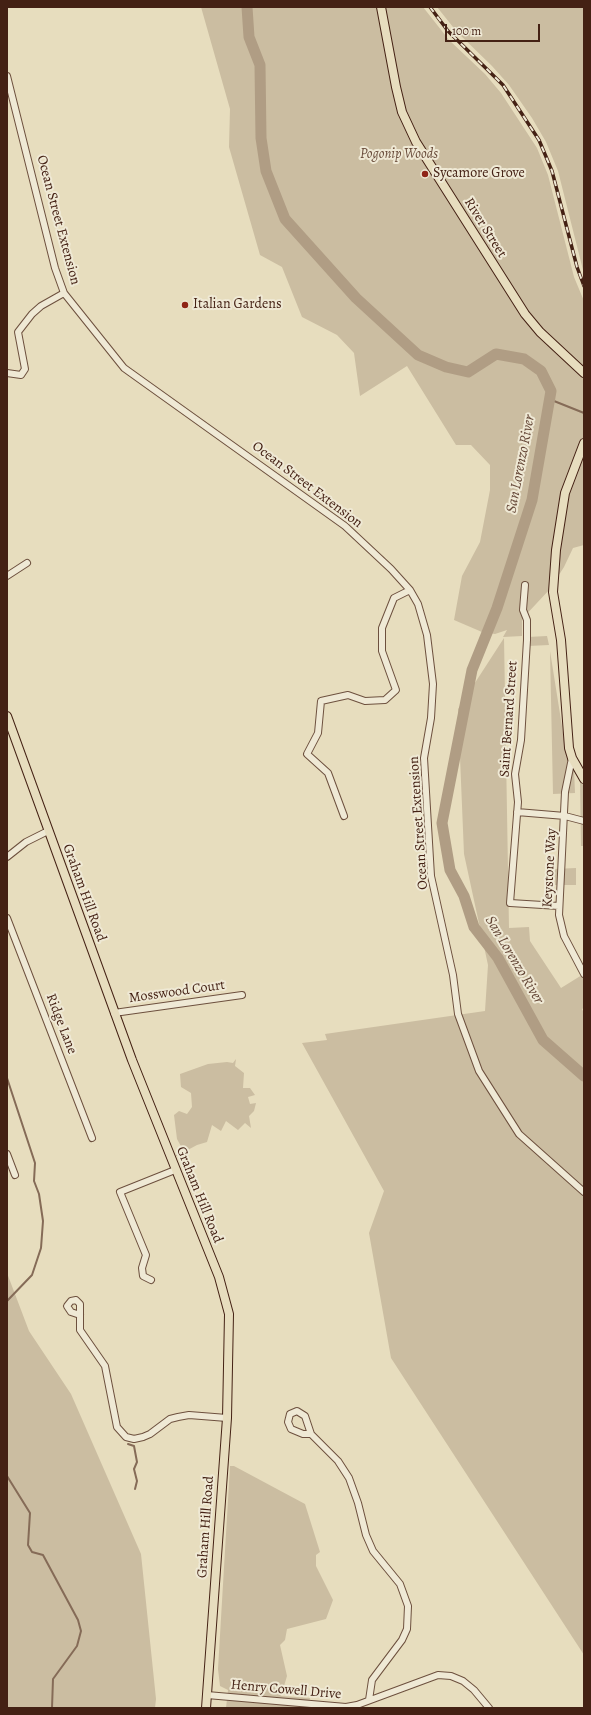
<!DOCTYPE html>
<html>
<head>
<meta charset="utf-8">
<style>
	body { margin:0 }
	#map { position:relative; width:591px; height:1715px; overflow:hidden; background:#e7ddbe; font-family:Alegreya,serif }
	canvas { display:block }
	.frame { position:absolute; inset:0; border:8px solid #442114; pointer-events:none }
	.scale { position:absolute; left:445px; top:24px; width:95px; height:18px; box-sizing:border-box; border:2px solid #442114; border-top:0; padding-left:5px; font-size:12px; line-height:14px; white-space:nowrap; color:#442114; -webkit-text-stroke:3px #efe9d5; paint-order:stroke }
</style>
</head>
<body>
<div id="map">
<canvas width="591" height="1715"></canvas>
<div class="frame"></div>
<div class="scale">100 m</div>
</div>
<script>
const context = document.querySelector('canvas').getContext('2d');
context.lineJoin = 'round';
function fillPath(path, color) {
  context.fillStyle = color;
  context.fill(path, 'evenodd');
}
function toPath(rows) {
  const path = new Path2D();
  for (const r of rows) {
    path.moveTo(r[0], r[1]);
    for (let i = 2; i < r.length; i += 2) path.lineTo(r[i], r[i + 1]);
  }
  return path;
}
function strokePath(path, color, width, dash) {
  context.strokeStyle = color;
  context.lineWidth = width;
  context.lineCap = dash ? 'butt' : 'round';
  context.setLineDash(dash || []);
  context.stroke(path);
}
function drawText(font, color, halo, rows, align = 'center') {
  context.font = font + ' Alegreya,serif';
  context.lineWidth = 4;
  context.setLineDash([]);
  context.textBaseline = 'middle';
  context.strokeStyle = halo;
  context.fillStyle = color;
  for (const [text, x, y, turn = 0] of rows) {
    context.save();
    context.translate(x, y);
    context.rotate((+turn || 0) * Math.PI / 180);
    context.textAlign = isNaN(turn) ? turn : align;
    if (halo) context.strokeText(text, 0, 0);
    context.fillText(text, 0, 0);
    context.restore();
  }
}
const green = toPath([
	[201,7,423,7,449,40,485,74,501,93,537,148,548,175,574,277,584,301,584,545,573,548,564,567,550,589,522,619,522,636,503,637,507,630,495,634,482,632,454,620,462,576,480,542,490,490,490,465,471,445,456,445,407,366,360,396,354,353,337,335,302,317,282,267,260,255,229,147,230,109],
	[437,7,584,7,584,274,558,171,546,142,532,118,509,85,492,66,457,32],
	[547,636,549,645,528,646,528,637],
	[504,638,509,928,529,927,530,941,561,988,582,975,584,977,584,1008,582,1009,584,1013,584,1655,391,1358,369,1233,384,1191,302,1043,327,1040,325,1034,485,1011,488,965,464,854,458,709],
	[550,651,564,739,574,769,575,793,553,794],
	[580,781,584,786,584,846,581,846],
	[576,868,576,885,555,885,554,869],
	[236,1059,235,1066,244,1073,243,1088,250,1088,255,1095,248,1097,250,1104,256,1103,254,1111,249,1116,251,1128,245,1123,238,1130,226,1121,221,1131,212,1125,207,1142,197,1145,171,1159,183,1150,177,1139,174,1115,179,1111,187,1114,192,1107,191,1093,181,1087,180,1074,208,1064,227,1062,233,1063],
	[7,1273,29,1331,71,1394,141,1554,156,1699,155,1708,7,1708],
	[230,1466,234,1466,305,1504,320,1552,316,1555,316,1566,333,1600,326,1619,287,1629,285,1640,280,1645,287,1676,281,1696,310,1698,309,1708,226,1708,228,1690,220,1686,218,1669]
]);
const stream = toPath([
	[549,399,584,413],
	[7,1078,35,1163,34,1181,39,1194,43,1221,41,1248,32,1275,7,1301],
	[128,1444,134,1446,137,1462,134,1469,137,1481,135,1489],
	[7,1476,30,1513,28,1545,32,1552,43,1555,78,1620,81,1631,77,1646,53,1679,52,1708]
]);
const river = toPath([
	[247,7,249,37,260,65,261,138,266,171,285,219,356,298,418,355,446,367,468,372,496,354,524,359,541,371,551,391,532,500,497,608,472,670,442,823,450,870,464,896,474,927,498,958,543,1040,584,1076]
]);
const minor = toPath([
	[7,76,55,268,64,293,124,368,345,526,391,569,410,590,418,604,427,635,433,684,431,718,424,758,431,876,453,975,458,1014,479,1071,519,1134,584,1192],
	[7,373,21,375,25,369,18,332,32,314,41,306,64,293],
	[7,576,27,563],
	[525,585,523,610,527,620,527,640,521,740,515,774,518,802,510,903,559,906],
	[572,758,565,792,559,915,564,936,584,974],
	[517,812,565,816,584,821],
	[344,816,328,773,307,754,318,733,321,701,348,695,365,701,385,700,396,690,382,651,382,628,394,598,410,590],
	[7,857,26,842,48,831],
	[7,918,92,1138],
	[114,1013,242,995],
	[7,1154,15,1175],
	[151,1280,143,1276,142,1268,146,1255,120,1192,175,1170],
	[80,1315,71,1312,67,1306,71,1301,76,1300,80,1304,80,1330,105,1366,117,1427,126,1437,134,1439,143,1437,150,1434,170,1419,178,1417,189,1415,227,1418],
	[311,1434,305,1416,297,1411,290,1414,288,1422,291,1429,303,1434,311,1434,338,1461,349,1478,358,1503,366,1535,373,1551,400,1584,408,1606,407,1629,402,1640,372,1680,369,1700],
	[207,1695,346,1707,357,1705,438,1675,451,1676,463,1681,474,1690,489,1708]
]);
const major = toPath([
	[381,7,396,87,402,112,416,142,525,314,540,332,584,373],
	[584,443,565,493,556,550,553,592,561,640,569,748,572,758,584,779],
	[7,716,132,1060,219,1277,229,1314,227,1418,206,1708]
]);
const rail = toPath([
	[430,7,448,31,503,85,539,140,552,171,577,267,584,286]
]);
const markers = [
	[425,174,4,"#8f2418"],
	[185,305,4,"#8f2418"]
];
const parkNames = [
	["Pogonip Woods",399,155]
];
const poiNames = [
	["Sycamore Grove",433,174],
	["Italian Gardens",193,305]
];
const streetNames = [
	["Ocean Street Extension",58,220,75],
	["River Street",485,228,58],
	["Ocean Street Extension",307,485,37],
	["Saint Bernard Street",509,719,-86],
	["Ocean Street Extension",419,823,-94],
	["Keystone Way",550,868,-87],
	["Graham Hill Road",84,893,70],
	["Mosswood Court",177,992,-8],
	["Ridge Lane",61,1024,69],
	["Graham Hill Road",199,1195,68],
	["Graham Hill Road",206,1527,-86],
	["Henry Cowell Drive",286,1690,5]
];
const waterNames = [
	["San Lorenzo River",521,464,-79],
	["San Lorenzo River",514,960,59]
];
fillPath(green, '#cbbda1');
strokePath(stream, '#856b57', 2);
strokePath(river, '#b09d84', 11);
strokePath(minor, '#6d503e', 8);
strokePath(major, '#442114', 10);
strokePath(minor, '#efe9d5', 6);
strokePath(major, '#e7ddbe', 8);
strokePath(rail, '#442114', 3.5);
strokePath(rail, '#efe9d5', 2, [6]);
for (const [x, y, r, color] of markers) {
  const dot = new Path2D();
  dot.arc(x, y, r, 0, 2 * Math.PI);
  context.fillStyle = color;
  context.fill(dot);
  strokePath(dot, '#efe9d5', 1.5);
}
drawText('italic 14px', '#664837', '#efe9d5', parkNames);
drawText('14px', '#442114', '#efe9d5', poiNames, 'left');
drawText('14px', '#442114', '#efe9d5', streetNames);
drawText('italic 15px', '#644636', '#efe9d5', waterNames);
</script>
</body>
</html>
